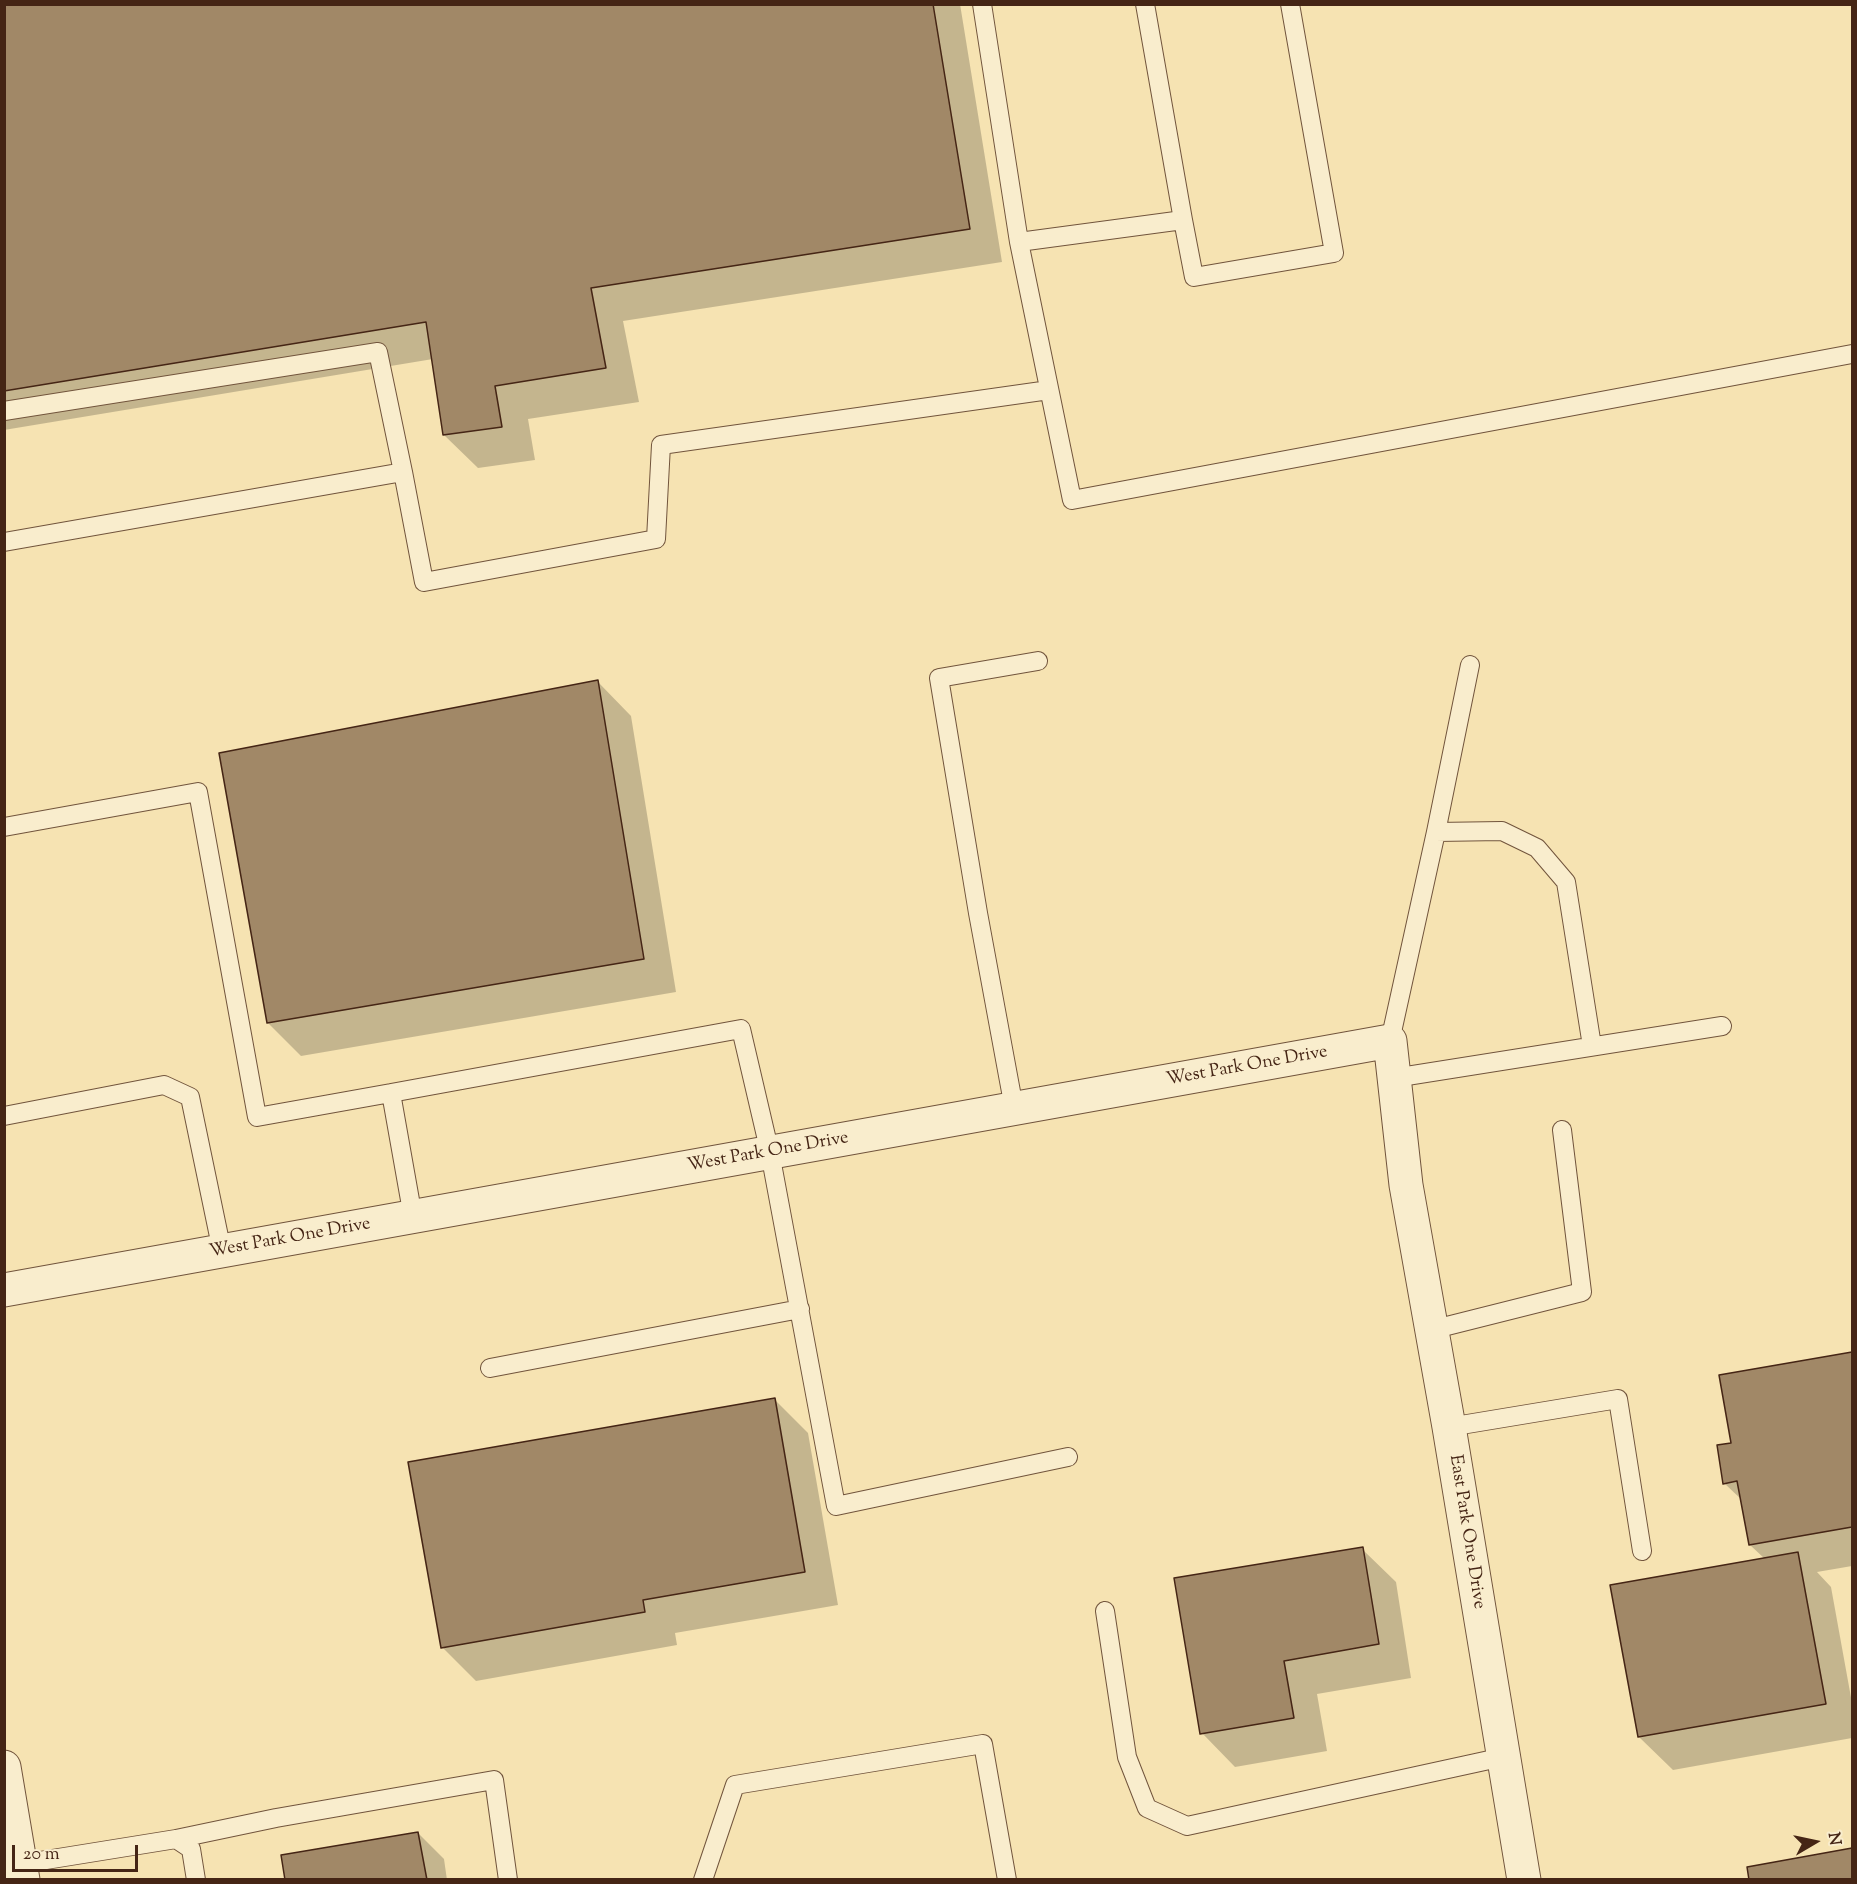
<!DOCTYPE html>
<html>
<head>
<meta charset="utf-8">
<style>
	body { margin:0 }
	#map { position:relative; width:1857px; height:1884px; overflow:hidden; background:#f6e3b2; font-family:"Sorts Mill Goudy",serif }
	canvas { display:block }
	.frame { position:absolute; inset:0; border:6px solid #452515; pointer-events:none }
	.north { position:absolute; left:1785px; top:1812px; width:60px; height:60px; -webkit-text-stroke:4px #f9edcd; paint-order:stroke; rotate:81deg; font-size:16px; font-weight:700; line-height:24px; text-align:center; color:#452515 }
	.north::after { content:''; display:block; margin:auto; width:21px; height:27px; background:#452515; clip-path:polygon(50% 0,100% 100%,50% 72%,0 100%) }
	.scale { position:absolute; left:12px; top:1845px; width:126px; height:27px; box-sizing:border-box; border:3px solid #452515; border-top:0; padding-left:8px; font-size:18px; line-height:21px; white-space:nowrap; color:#452515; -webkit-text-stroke:4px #f9edcd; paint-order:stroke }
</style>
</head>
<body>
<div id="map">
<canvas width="1857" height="1884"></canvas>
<div class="frame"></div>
<div class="north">N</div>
<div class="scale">20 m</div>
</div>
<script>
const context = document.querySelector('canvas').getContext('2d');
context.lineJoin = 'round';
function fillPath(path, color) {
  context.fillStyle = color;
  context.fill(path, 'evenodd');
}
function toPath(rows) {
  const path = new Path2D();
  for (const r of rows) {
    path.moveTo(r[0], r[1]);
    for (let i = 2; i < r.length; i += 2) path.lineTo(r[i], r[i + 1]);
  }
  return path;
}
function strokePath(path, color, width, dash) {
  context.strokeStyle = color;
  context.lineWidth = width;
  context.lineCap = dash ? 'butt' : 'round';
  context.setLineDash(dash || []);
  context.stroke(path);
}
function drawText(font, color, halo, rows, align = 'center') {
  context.font = font + ' "Sorts Mill Goudy",serif';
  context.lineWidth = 5;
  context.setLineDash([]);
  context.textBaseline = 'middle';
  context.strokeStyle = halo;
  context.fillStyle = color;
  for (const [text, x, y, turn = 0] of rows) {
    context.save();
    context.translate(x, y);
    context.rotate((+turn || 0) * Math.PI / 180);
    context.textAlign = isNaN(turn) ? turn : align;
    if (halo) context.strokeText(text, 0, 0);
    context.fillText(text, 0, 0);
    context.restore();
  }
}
const shadow = toPath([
	[4,4,960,4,1002,262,623,321,639,402,528,419,535,460,478,468,444,435,433,359,4,430],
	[598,682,631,716,676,992,301,1056,268,1023],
	[1852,1353,1852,1566,1817,1572,1831,1587,1852,1703,1852,1738,1673,1770,1639,1737,1765,1559,1750,1545,1743,1501,1724,1483,1732,1444,1721,1376],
	[775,1400,808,1433,838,1605,675,1633,677,1645,476,1681,442,1647],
	[1362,1549,1396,1582,1411,1678,1317,1694,1327,1751,1235,1767,1202,1733],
	[418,1833,444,1859,447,1880,287,1880]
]);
const building = toPath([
	[4,4,933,4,970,229,591,288,606,368,495,386,502,427,443,435,426,322,4,391,4,4],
	[598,680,644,959,267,1023,219,753,598,680],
	[1852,1352,1852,1527,1749,1545,1737,1481,1723,1484,1717,1445,1731,1443,1719,1375,1852,1352],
	[775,1398,805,1572,643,1600,645,1612,441,1648,408,1462,775,1398],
	[1363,1547,1379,1644,1284,1661,1294,1718,1200,1734,1174,1578,1363,1547],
	[1798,1552,1826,1704,1638,1737,1610,1585,1798,1552],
	[418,1832,427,1880,285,1880,281,1855,418,1832],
	[1852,1848,1852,1880,1749,1880,1747,1867,1852,1848]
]);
const lane = toPath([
	[982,4,1019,242],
	[1145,4,1183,220,1019,242,1072,500,1852,354],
	[1183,220,1194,277,1334,253,1290,4],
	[4,411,378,352,403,472],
	[4,542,403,472,424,582,656,539,661,445,1049,390],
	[4,827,198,792,257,1117,391,1093],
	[1436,832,1502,831,1537,848,1566,882,1592,1046],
	[1390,1041,1436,832,1470,665],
	[1394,1078,1722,1026],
	[1014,1108,978,913,939,678,1038,661],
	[4,1116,164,1085,190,1097,222,1251],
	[413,1217,391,1093,741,1029,770,1153,836,1506,1068,1457],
	[1431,1330,1582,1292,1562,1130],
	[490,1368,800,1309],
	[1449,1427,1618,1399,1642,1551],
	[1105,1611,1127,1757,1147,1808,1187,1826,1503,1757],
	[176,1839,276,1818,494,1780,508,1880],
	[21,1864,176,1839,191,1849,196,1880],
	[703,1880,735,1785,983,1744,1007,1880]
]);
const street = toPath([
	[4,1290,1390,1041,1406,1185,1449,1427,1524,1880],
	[4,1767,23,1880]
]);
const streetNames = [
	["West Park One Drive",1247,1067,-10],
	["West Park One Drive",768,1153,-10],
	["West Park One Drive",290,1239,-10],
	["East Park One Drive",1466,1532,81]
];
fillPath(shadow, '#0003');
fillPath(building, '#a18867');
strokePath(building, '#452515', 1.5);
strokePath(lane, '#71543c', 20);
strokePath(street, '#71543c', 35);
strokePath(lane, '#f9edcd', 18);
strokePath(street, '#f9edcd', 33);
drawText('18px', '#452515', '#f9edcd', streetNames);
</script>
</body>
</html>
